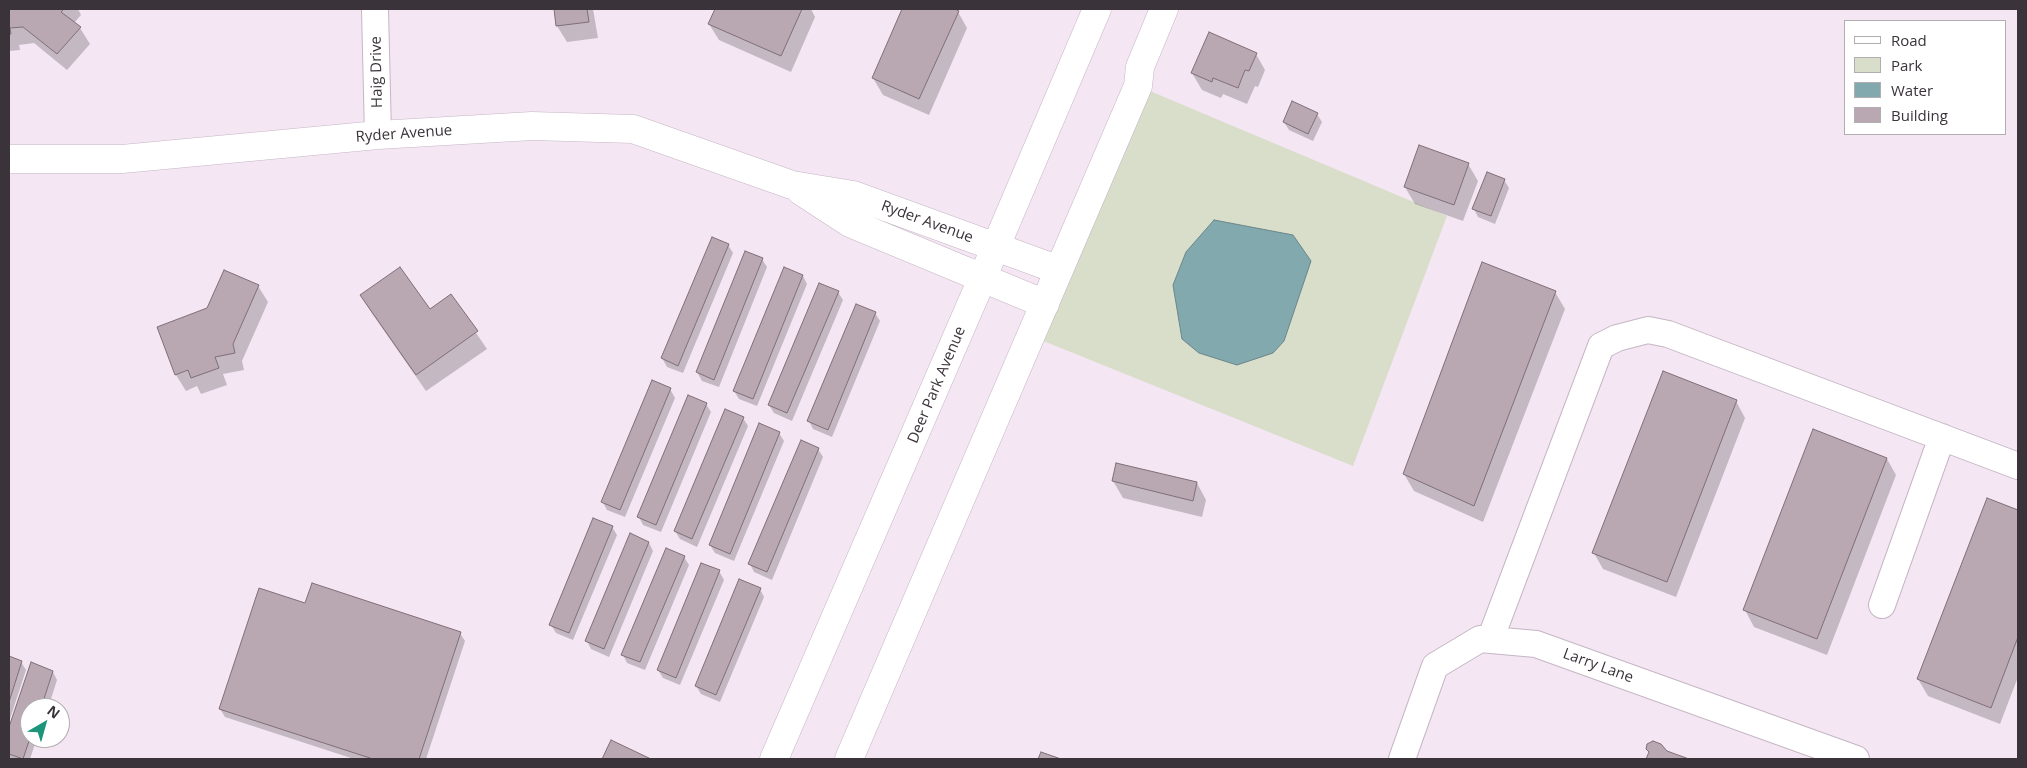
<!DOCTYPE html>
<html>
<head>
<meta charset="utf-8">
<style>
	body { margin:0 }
	#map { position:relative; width:2027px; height:768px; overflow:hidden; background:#f5e6f4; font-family:"Open Sans",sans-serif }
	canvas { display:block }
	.frame { position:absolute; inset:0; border:10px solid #3a343a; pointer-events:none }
	.legend { position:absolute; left:1844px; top:20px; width:162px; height:115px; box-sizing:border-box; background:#fff; border:1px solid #b0aeb0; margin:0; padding:6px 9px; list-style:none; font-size:15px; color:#3a343a }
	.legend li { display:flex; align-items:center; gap:10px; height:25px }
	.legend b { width:25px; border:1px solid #b0aeb0 }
	.north { position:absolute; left:20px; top:698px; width:50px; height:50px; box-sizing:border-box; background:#fff; border:1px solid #b0aeb0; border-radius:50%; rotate:38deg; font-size:14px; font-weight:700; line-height:20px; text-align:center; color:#3a343a }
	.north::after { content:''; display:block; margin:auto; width:18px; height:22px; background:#1c957a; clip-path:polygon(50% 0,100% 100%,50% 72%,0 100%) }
</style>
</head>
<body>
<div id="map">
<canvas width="2027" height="768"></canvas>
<div class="frame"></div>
<ul class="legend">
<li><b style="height:6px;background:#fff"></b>Road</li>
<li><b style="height:14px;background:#d8deca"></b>Park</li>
<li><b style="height:14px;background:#81a9ae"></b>Water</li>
<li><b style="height:14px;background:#b9a7b2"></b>Building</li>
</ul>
<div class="north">N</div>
</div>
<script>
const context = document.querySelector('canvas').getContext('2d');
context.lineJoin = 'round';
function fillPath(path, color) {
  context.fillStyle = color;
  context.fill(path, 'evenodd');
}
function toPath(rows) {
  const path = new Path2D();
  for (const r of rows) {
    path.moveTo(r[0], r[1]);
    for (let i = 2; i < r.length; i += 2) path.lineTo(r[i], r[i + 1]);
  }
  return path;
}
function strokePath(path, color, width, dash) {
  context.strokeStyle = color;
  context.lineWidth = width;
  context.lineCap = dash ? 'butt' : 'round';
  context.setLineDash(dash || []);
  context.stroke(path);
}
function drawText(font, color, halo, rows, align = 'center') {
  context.font = font + ' "Open Sans",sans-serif';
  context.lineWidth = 4;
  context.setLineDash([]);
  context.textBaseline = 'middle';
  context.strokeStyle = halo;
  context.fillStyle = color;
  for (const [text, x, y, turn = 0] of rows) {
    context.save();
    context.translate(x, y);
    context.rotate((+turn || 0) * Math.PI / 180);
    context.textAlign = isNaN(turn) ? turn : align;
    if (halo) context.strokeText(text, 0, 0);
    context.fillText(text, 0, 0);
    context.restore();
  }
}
const green = toPath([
	[1138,86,1447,216,1353,466,1031,336]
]);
const water = toPath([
	[1214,220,1293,235,1311,261,1284,341,1273,353,1237,365,1199,353,1182,339,1173,285,1186,252,1214,220]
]);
const shadow = toPath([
	[9,9,78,9,81,15,74,23,80,28,90,44,67,70,34,43,19,45,20,50,9,51],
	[552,9,593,9,598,38,567,42,557,26,556,11],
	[716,9,811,9,815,17,791,72,719,40,709,24],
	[904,9,951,9,958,12,967,28,929,115,883,95,873,78],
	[1256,54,1265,70,1258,87,1255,86,1247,104,1223,94,1221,98,1202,90,1192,73],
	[1317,114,1322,122,1313,141,1289,130,1284,122],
	[1468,164,1478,181,1463,221,1415,204,1405,187],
	[1504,180,1509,188,1495,224,1478,217,1474,209],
	[728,245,733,253,683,373,667,367,662,358],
	[762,259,767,267,719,387,702,381,697,372],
	[803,276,807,284,757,406,739,399,734,391],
	[258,286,268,302,242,361,244,370,223,374,227,385,201,394,197,386,186,391,176,375,158,328,208,309],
	[838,292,843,300,792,421,774,413,769,405],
	[1555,292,1565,309,1483,522,1414,491,1404,474],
	[361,296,429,311,451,296,487,349,426,391,371,312],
	[875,313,880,321,832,437,813,429,809,421],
	[670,389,675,398,625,517,607,510,602,501],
	[1736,401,1745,418,1676,597,1603,569,1594,553],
	[706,404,711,412,661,532,643,525,639,517],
	[743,418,748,426,697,547,680,539,675,531],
	[779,433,784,441,734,561,715,553,710,545],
	[818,449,823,457,772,580,754,572,750,564],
	[1887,459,1896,475,1827,655,1754,627,1745,610],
	[1113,481,1197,483,1206,500,1202,517,1123,498],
	[1988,499,2018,511,2018,677,2000,724,1928,696,1918,679],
	[612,527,617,535,573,640,556,633,551,625],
	[649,543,653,551,609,657,591,649,587,641],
	[684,557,689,565,645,670,627,663,623,655],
	[719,571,724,580,680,685,663,678,658,670],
	[760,589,764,597,720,702,701,694,696,686],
	[306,605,460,633,465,641,426,759,354,759,225,717,220,709],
	[9,658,21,662,26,670,9,722,12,723,53,672,57,680,48,708,30,708,30,738,37,738,30,759,9,759]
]);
const building = toPath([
	[9,9,64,9,61,12,81,27,57,54,23,27,10,28,11,34,9,34,9,9],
	[554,9,587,9,589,22,556,26,554,9],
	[715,9,802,9,781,56,708,24,715,9],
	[902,9,955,9,959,11,919,99,872,78,902,9],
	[1209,32,1257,53,1249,71,1245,70,1238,88,1213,78,1212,82,1191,73,1209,32],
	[1292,101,1318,113,1308,134,1283,122,1292,101],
	[1419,145,1469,163,1454,205,1404,187,1419,145],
	[1487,172,1505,179,1491,216,1472,209,1487,172],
	[712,237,729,244,678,366,661,358,712,237],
	[745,251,763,258,714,380,696,372,745,251],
	[1482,262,1556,291,1474,506,1403,474,1482,262],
	[400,267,430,309,451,294,478,331,416,375,360,295,400,267],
	[784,267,803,275,753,399,733,391,784,267],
	[224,270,259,285,233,344,235,353,215,357,219,368,191,378,188,370,175,375,157,327,207,308,224,270],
	[819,283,839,291,787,413,768,405,819,283],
	[856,304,876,312,828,430,807,421,856,304],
	[1663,371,1737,400,1667,582,1592,553,1663,371],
	[652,380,671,388,620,510,601,502,652,380],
	[688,395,707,403,656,525,637,517,688,395],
	[725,409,744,417,692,539,674,531,725,409],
	[759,423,780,432,730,554,709,545,759,423],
	[1813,429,1887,458,1817,639,1743,610,1813,429],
	[801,440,819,448,767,572,748,564,801,440],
	[1116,463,1197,482,1193,501,1112,481,1116,463],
	[1987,498,2018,510,2018,637,1991,708,1917,679,1987,498],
	[593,518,613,526,569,633,549,625,593,518],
	[630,533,649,542,604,649,585,641,630,533],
	[666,548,685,556,640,662,621,655,666,548],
	[701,563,720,570,676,678,657,670,701,563],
	[739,579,761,588,716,695,695,686,739,579],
	[312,583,461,632,419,759,373,759,219,709,259,588,305,603,312,583],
	[9,656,22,661,9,702,9,656],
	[31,662,53,671,41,708,30,708,30,738,23,759,9,754,9,727,31,662],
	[611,740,651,759,602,759,611,740],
	[1653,741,1661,744,1667,751,1689,759,1646,759,1649,752,1646,749,1647,744,1653,741],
	[1041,752,1061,759,1038,759,1041,752]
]);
const street = toPath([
	[375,9,378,135],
	[1882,605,1942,437],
	[1490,640,1601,346,1617,338,1648,330,1668,334,2018,466],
	[1402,759,1435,666,1480,639,1536,644,1856,759]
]);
const secondary = toPath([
	[9,159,122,159,378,135,532,126,633,129,792,185,853,195,1059,270],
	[801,191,850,223,1045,304]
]);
const primary = toPath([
	[774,759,982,279,1097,9],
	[849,759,1138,86,1140,67,1164,9]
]);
const streetNames = [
	["Haig Drive",377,72,-91],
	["Ryder Avenue",404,134,-4],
	["Ryder Avenue",927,222,20],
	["Deer Park Avenue",937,385,-67],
	["Larry Lane",1598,666,20]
];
fillPath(green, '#d8deca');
fillPath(water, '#81a9ae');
strokePath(water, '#6c868b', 1);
fillPath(shadow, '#0003');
fillPath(building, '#b9a7b2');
strokePath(building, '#7f6e78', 1);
strokePath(street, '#c5b6c4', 28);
strokePath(secondary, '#c5b6c4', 29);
strokePath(primary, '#c5b6c4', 29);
strokePath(street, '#fff', 26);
strokePath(secondary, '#fff', 28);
strokePath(primary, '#fff', 28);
drawText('15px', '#3a343a', '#fff', streetNames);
</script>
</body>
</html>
